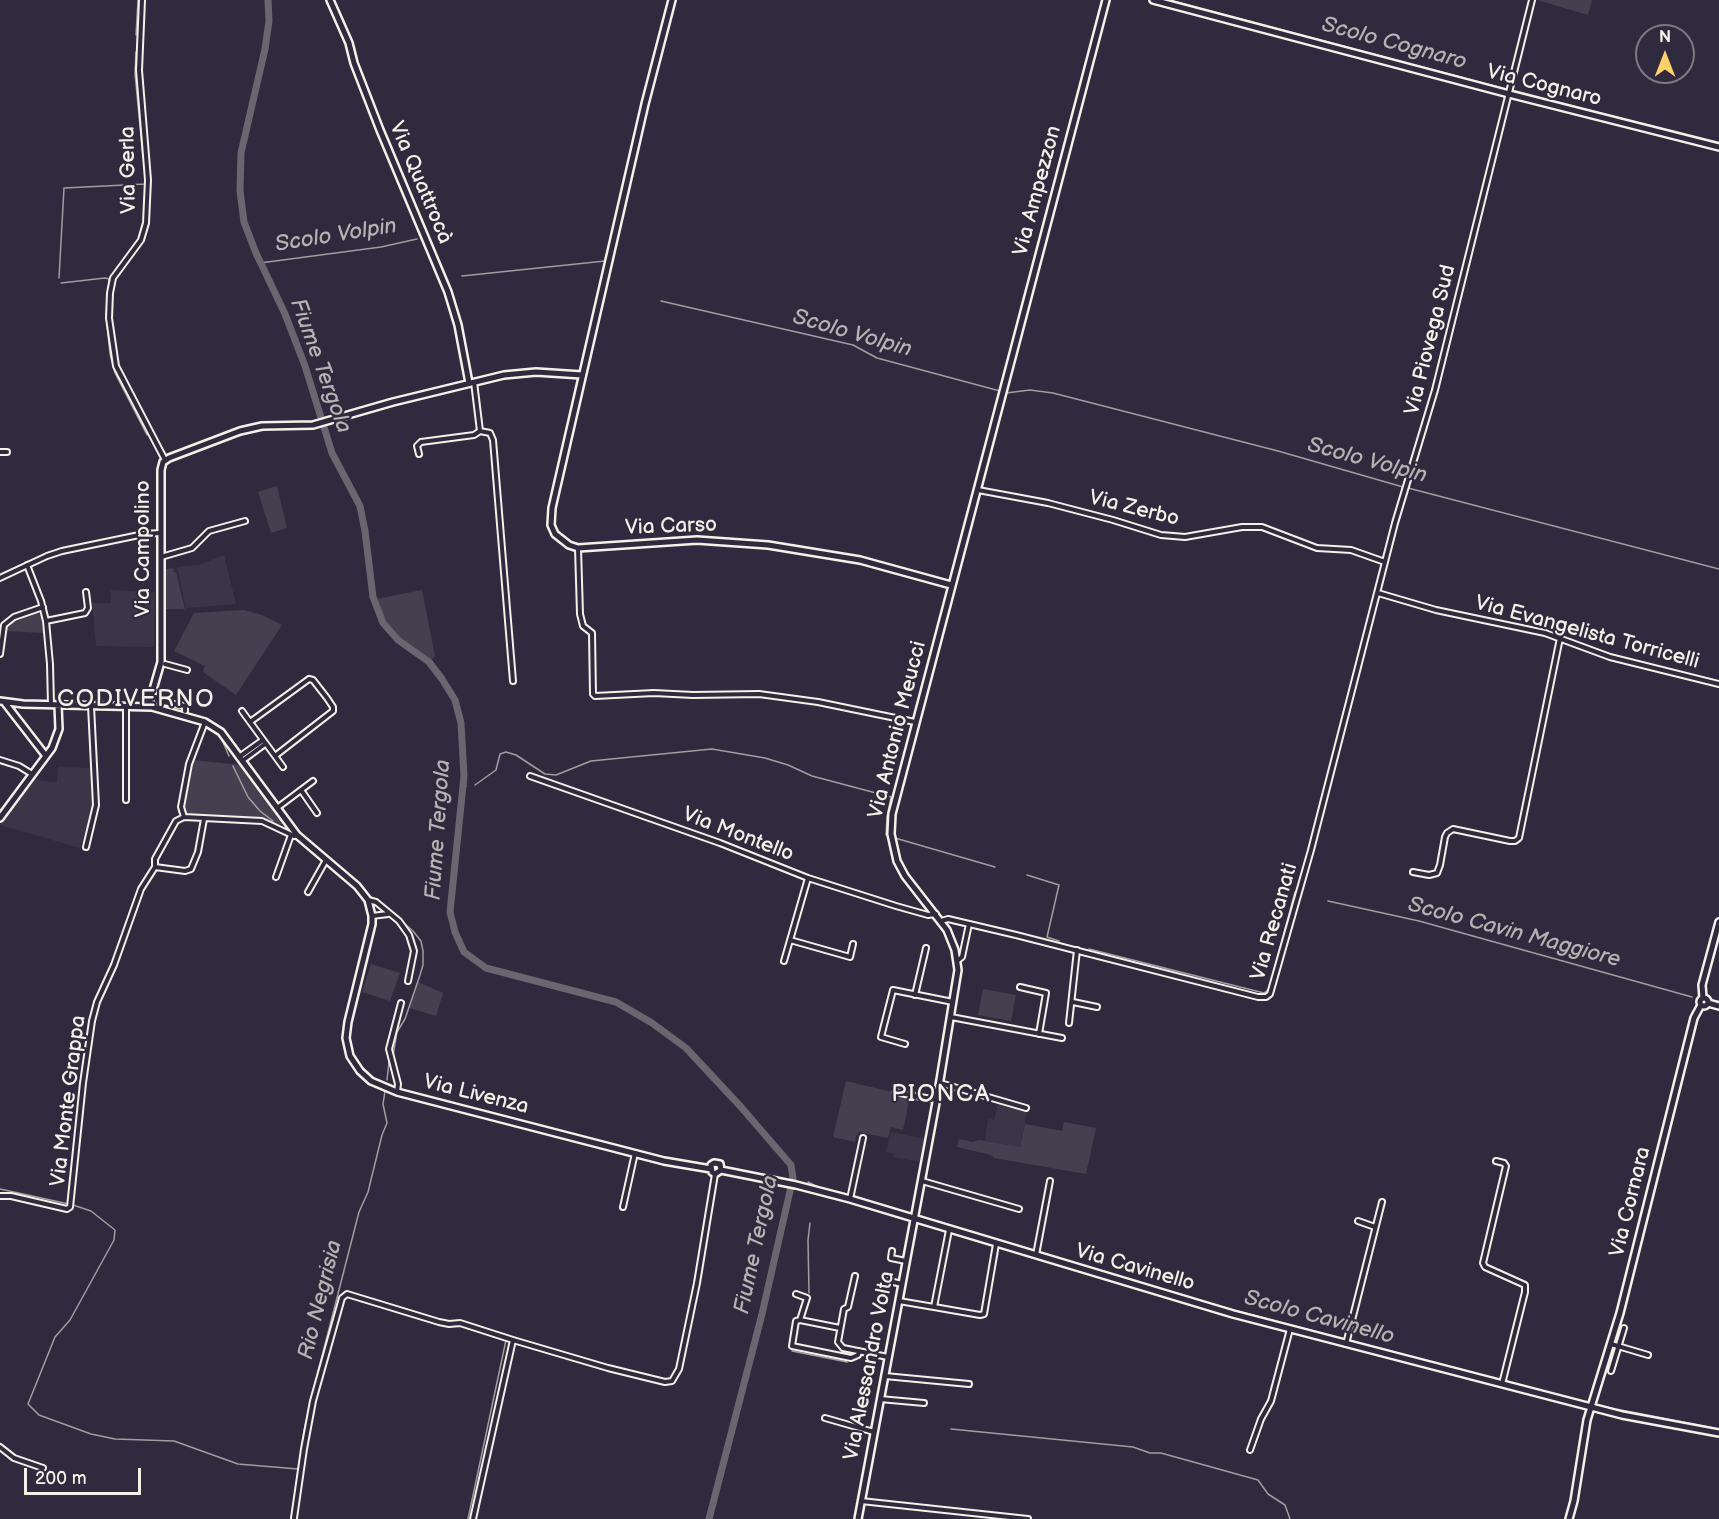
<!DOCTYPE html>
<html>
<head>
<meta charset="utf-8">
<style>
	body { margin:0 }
	#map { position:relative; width:1719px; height:1519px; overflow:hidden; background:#2f2a3d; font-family:"Balsamiq Sans",sans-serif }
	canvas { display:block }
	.north { position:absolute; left:1635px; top:24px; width:60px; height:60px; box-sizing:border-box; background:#2f2a3d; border:2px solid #7e7a81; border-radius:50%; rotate:0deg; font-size:16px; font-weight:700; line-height:24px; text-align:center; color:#f4f1e8 }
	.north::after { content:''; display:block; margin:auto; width:21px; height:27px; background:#ffd166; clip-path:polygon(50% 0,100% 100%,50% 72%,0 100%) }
	.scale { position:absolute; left:24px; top:1468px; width:117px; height:27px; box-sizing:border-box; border:3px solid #f4f1e8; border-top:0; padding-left:8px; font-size:18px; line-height:21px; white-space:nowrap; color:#f4f1e8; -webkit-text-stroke:4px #2f2a3d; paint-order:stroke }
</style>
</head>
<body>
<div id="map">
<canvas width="1719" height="1519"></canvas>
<div class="north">N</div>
<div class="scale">200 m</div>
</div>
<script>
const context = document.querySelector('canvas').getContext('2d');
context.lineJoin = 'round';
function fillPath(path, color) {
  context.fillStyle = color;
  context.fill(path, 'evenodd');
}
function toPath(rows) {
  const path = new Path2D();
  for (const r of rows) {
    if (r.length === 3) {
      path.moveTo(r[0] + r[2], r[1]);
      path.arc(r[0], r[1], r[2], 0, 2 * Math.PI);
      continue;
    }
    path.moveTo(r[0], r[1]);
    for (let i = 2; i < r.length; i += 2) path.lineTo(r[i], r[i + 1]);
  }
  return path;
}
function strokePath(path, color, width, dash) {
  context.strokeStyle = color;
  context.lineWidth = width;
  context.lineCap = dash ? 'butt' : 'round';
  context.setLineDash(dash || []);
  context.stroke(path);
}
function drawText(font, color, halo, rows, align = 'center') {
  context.font = font + ' "Balsamiq Sans",sans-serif';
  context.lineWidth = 4.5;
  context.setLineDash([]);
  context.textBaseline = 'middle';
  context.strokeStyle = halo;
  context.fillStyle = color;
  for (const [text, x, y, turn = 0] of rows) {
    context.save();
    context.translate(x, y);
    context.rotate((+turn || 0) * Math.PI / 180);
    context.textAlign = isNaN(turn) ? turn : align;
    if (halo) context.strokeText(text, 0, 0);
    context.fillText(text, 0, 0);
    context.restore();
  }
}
const built = toPath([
	[224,555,236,604,186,608,177,567,199,565],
	[111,590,155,592,154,647,96,646,92,603,111,603],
	[58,767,92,768,94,806,80,848,0,825,36,779,42,781,57,782],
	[998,1103,1027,1111,1020,1147,985,1141,988,1119,994,1120],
	[891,1132,924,1139,920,1162,893,1157,893,1153,886,1152]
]);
const green = toPath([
	[1537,0,1592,0,1588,15],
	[277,486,287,528,271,533,258,492],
	[173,568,174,572,176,572,185,609,166,609,166,569],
	[422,590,435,656,430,661,400,639,384,621,376,599],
	[244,610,262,615,282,625,236,695,203,672,205,666,174,651,194,613],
	[35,612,41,615,44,633,5,631,6,626,15,618],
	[192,760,242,765,286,824,277,824,269,820,253,817,188,814,184,807],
	[371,964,400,973,390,1001,362,992],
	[418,982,443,993,436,1016,409,1008],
	[983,989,1016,995,1011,1021,978,1015],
	[846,1081,892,1092,892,1095,904,1097,905,1095,910,1096,903,1130,891,1127,888,1138,859,1132,856,1136,855,1142,833,1137],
	[1064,1122,1096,1128,1086,1174,994,1158,991,1155,957,1147,959,1139,973,1142,979,1140,1020,1147,1025,1124,1062,1131]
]);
const stream = toPath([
	[1169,0,1506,89],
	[136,35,138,0],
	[136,52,135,74,143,157],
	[1512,90,1719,144],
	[260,263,381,247,417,239],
	[462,276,605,261],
	[59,278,64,188,145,184,145,172],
	[61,283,105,278,109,279,106,315,110,354,115,373,147,435],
	[661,301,853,345,877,358,1000,391],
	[1006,393,1030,390,1053,393,1278,451,1403,487],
	[1408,488,1719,569],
	[222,740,229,756],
	[233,766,248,797,260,811,273,821],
	[475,785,496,770,500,754,506,752,516,755,545,774,556,775,591,761,712,749,765,758,788,765,812,776,891,797,887,817,886,835],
	[464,786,466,786],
	[895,838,995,867],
	[1027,875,1059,885,1047,937,1059,941],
	[379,901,413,931,421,941,423,951,423,965,420,975,405,1019,397,1032,393,1056],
	[1328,901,1419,921,1692,997],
	[1089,949,1264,993,1269,989,1295,892,1296,893],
	[1715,1001,1719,1002],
	[387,1080,389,1062],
	[792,1179,795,1179],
	[808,1182,818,1187],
	[0,1189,69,1204],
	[73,1205,91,1211,115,1230,114,1240,70,1320,55,1337,28,1404,39,1415,91,1434,115,1439,174,1441,238,1464,298,1469],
	[809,1293,808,1240,810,1223],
	[1188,1298,1589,1403],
	[792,1351,847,1362],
	[1595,1405,1719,1429],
	[951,1429,1133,1447,1150,1453,1161,1453,1258,1480,1268,1494,1285,1505,1290,1519],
	[291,1519,304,1431,312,1395,359,1212,368,1192,382,1135,387,1123,383,1104,385,1091],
	[468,1519,506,1340]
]);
const river = toPath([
	[268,0,269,21,265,49,241,153,240,191,244,222,256,253,285,314,305,366,332,453,360,506,365,531,373,597,383,623,398,640,429,662,442,679,455,700,461,723,464,776,450,912,455,932,464,952,486,968,616,1002,652,1023,686,1048,741,1107,791,1165,793,1178,762,1314,709,1519]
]);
const street = toPath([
	[142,0,139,70,148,180,146,223,141,240,113,278,110,293,109,318,116,366,165,460],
	[474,382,480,431,490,433,493,440,513,681],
	[0,452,7,452],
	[419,454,417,446,421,442,474,435,480,431],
	[978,490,1048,503,1113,520,1161,535,1185,537,1242,527,1262,527,1317,548,1351,550,1385,562],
	[578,548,580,614,583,626,592,633,593,694,595,696,654,693,693,695,759,694,818,702,915,722],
	[161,557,192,548,209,531,245,521],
	[27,565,41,601,46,621,50,664,51,705],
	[0,578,47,556,62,551,144,534,160,533],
	[1378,593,1436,610,1545,633,1610,657,1719,684],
	[46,621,85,613,88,608,86,592],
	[0,654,4,625,14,617,43,607],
	[165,664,187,670],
	[309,679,313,680,327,698,333,707,333,711,275,756,250,722,309,679],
	[156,697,157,701,185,706,185,711],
	[242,711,250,722],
	[275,756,283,767],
	[239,757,263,740],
	[0,760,19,766,32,774],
	[242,761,265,744],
	[530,776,720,843,808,878,896,906,928,915,936,914],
	[301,790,317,813],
	[126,800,126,707],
	[277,808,313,781],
	[184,817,262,821,294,836,297,835],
	[184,817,181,807,189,764,205,722],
	[86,847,96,805,91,706],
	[155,867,185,871,191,869,198,852,204,819],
	[1413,872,1429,875,1437,873,1440,865,1445,837,1447,833,1453,829,1510,841,1515,841,1519,838,1560,638],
	[276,877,291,835],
	[308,892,326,860],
	[368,900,376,902,399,921,409,935,414,951,408,981],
	[372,916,388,914],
	[941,921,948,919,1016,935,1258,997,1266,997,1270,994,1311,850,1395,523,1435,390,1532,0],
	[790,940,850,957,853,944],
	[784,961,808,878],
	[957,961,962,957,969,924],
	[1020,987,1046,993,1039,1034],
	[915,995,926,948],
	[1073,1002,1097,1007],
	[951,1017,1062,1038],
	[1069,1023,1077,950],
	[905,1044,881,1037,893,990,953,1002],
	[940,1083,1026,1108],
	[397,1092,398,1084,389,1049,401,1003],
	[895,1092,936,1100],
	[1496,1161,1504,1163,1506,1166,1483,1263,1485,1267,1525,1285,1525,1292,1502,1384],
	[922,1181,1019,1209],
	[0,1196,11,1196,67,1209,70,1207,83,1083,92,1021,97,1002,114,965,141,889,155,867,155,859,176,821,184,817],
	[850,1199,863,1138],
	[623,1207,635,1153],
	[1358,1221,1375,1227],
	[892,1251,891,1258,906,1261],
	[1036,1255,1050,1181],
	[855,1276,848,1307,844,1309,838,1342,843,1348,888,1357],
	[885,1280,902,1284],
	[796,1294,807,1298,800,1320,840,1328],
	[899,1301,934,1307,949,1230],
	[934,1307,980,1315,984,1314,996,1244],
	[800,1320,796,1321,792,1346,851,1358,858,1355,859,1351],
	[513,1340,608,1368,665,1382,672,1381,679,1369,697,1283,715,1174],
	[1346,1344,1382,1202],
	[1611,1344,1648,1355],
	[1611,1371,1624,1328],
	[885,1376,969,1384],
	[880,1399,924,1403],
	[825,1418,874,1432],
	[0,1447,14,1458,43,1468],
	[1250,1450,1261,1419,1271,1401,1290,1329],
	[861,1501,1028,1519],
	[294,1518,304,1449,313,1401,342,1298,347,1294,439,1322,449,1324,460,1323,513,1340,473,1519]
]);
const secondary = toPath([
	[330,0,349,43,354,63,380,130,448,292,458,325,469,383],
	[672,0,645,104,552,508,551,525,555,534,569,545,578,548,697,540,768,545,860,560,951,585],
	[1153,0,1509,94,1719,147],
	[0,701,23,704,152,707,205,722,221,732,297,835,357,886,368,900,372,916,372,924,348,1022,346,1038,350,1056,360,1071,371,1081,397,1092,664,1161,711,1169],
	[5,703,46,756],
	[148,707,161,662,161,470,163,462,169,458,240,431,262,426,313,425,393,402,504,375,536,372,582,375],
	[0,818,52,748,59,729,58,705],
	[1704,1002,4],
	[1703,998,1702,985,1719,922],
	[1708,1003,1719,1006],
	[721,1170,720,1164,714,1163,711,1165,712,1172,715,1174,721,1170,796,1185,850,1199,1233,1314,1622,1415,1719,1433],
	[858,1519,938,1092,958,970,955,950,947,930,905,876,897,861,891,834,892,814,1106,0],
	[1569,1519,1574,1501,1587,1420,1620,1313,1694,1018,1701,1005]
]);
const streetNames = [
	["Via Cognaro",1544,86,14],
	["Via Gerla",129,170,-91],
	["Via Quattrocà",420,183,67],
	["Via Ampezzon",1038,191,-75],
	["Via Piovega Sud",1431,340,-76],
	["Via Zerbo",1134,509,14],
	["Via Carso",671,527,-2],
	["Via Campolino",144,549,-90],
	["Via Evangelista Torricelli",1587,633,15],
	["Via Antonio Meucci",898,730,-76],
	["Via Montello",738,835,21],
	["Via Recanati",1275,922,-74],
	["Via Livenza",476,1095,14],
	["Via Monte Grappa",69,1101,-83],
	["Via Cornara",1631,1202,-76],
	["Via Cavinello",1135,1268,16],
	["Via Alessandro Volta",870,1366,-79]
];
const waterNames = [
	["Scolo Cognaro",1394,44,15],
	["Scolo Volpin",336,236,-9],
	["Scolo Volpin",852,334,16],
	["Fiume Tergola",320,366,70],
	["Scolo Volpin",1367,461,15],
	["Fiume Tergola",439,830,-86],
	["Scolo Cavin Maggiore",1514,933,15],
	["Fiume Tergola",757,1245,-78],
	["Rio Negrisia",321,1300,-76],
	["Scolo Cavinello",1319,1318,15]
];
const quarterNames = [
	["CODIVERNO",136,700],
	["PIONCA",941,1095]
];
fillPath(built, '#3b3647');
fillPath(green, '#454050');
strokePath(stream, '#a19ea0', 1.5);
strokePath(river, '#6a6670', 7);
strokePath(street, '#f4f1e8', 8);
strokePath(secondary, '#f4f1e8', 10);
strokePath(street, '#2f2a3d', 4);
strokePath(secondary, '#2f2a3d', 5);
drawText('21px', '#f4f1e8', '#2f2a3d', streetNames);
drawText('italic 22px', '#b6b2b2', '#2f2a3d', waterNames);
context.letterSpacing = '1.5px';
drawText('24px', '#f4f1e8', '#2f2a3d', quarterNames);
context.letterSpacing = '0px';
</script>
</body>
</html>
